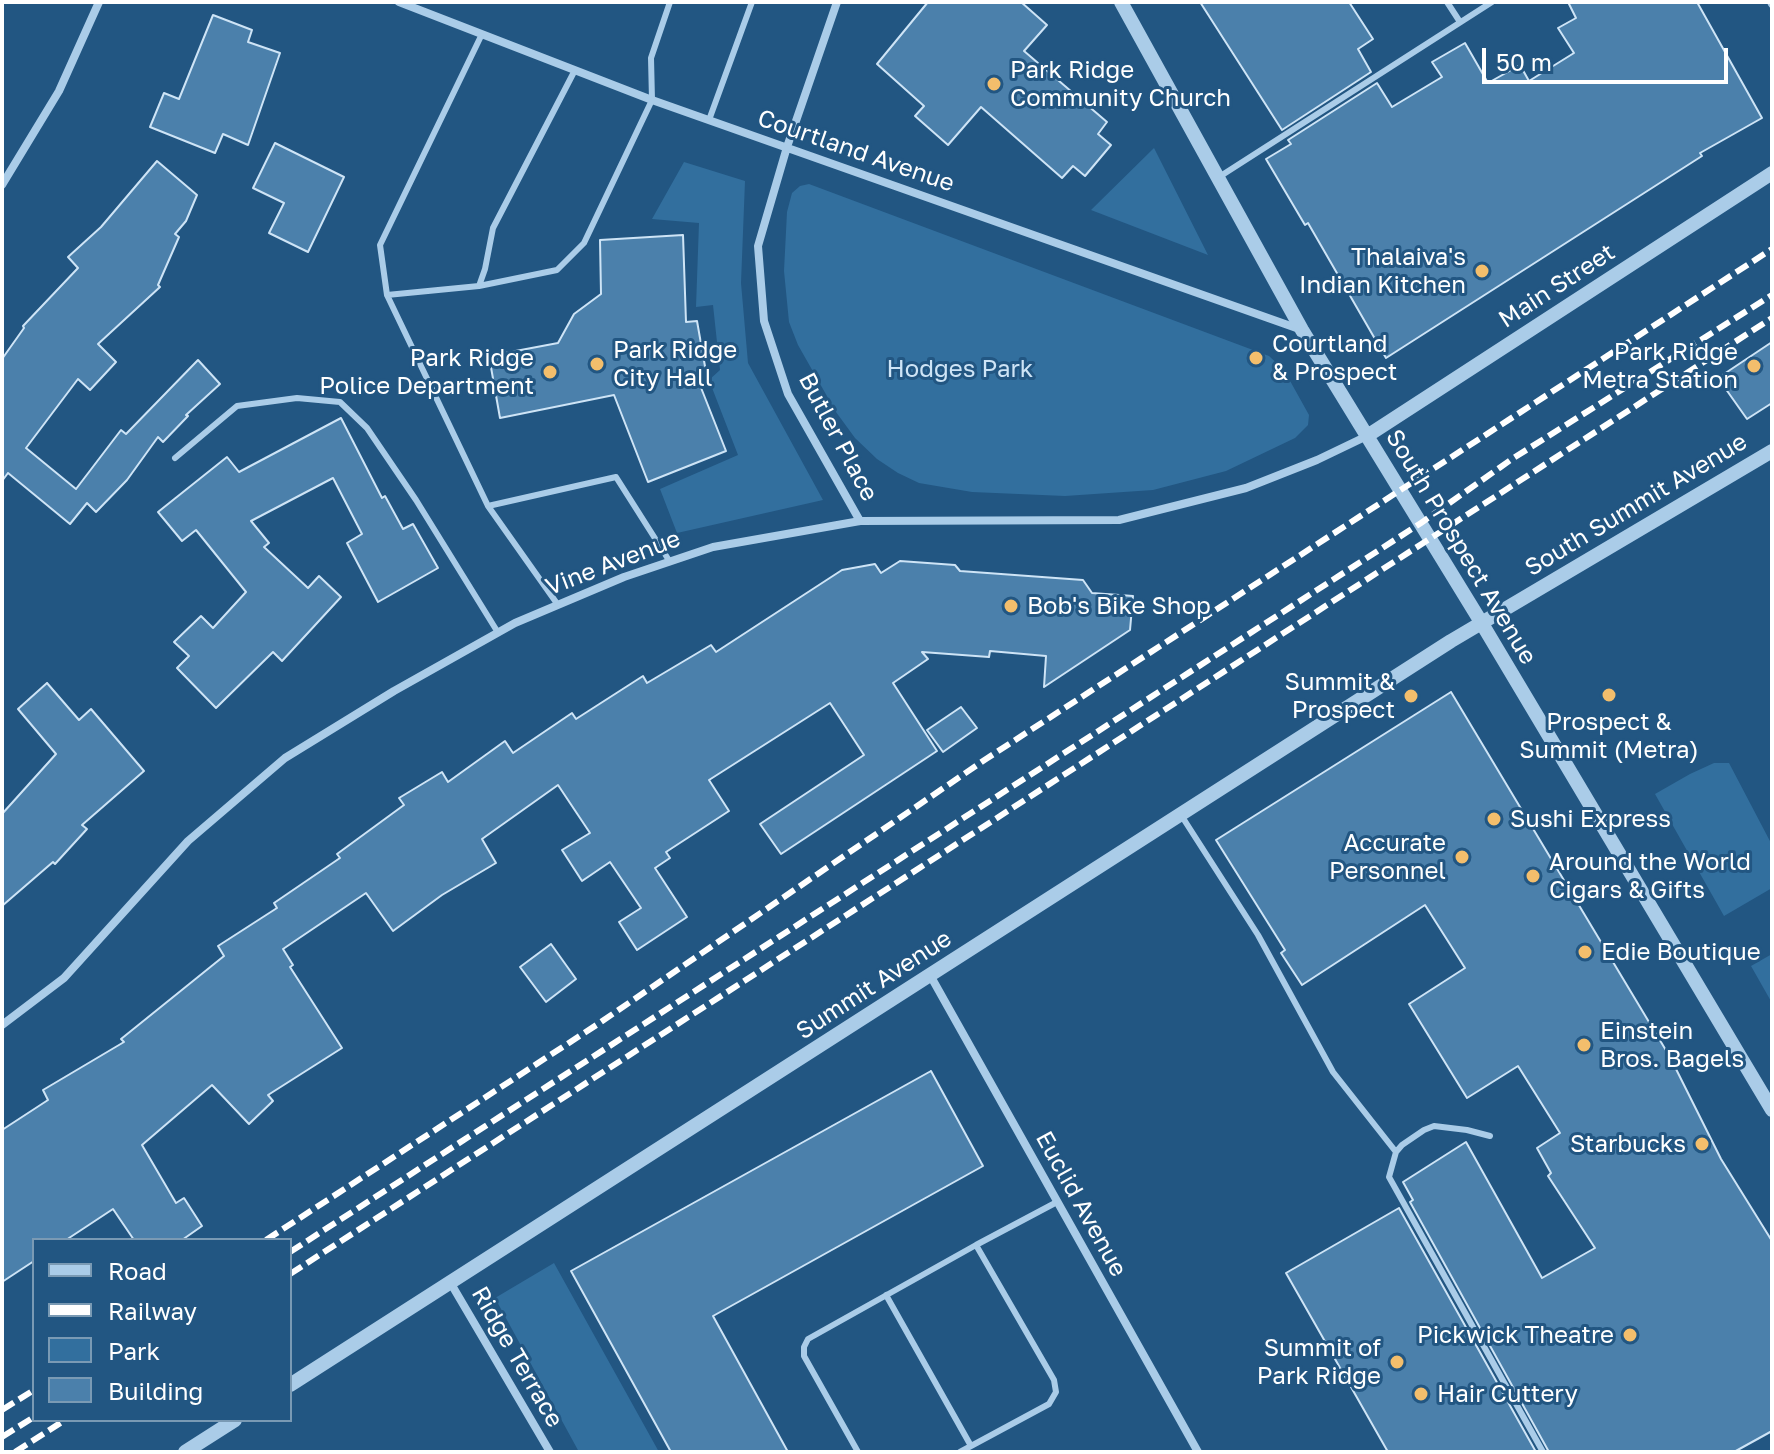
<!DOCTYPE html>
<html>
<head>
<meta charset="utf-8">
<style>
	body { margin:0 }
	#map { position:relative; width:1774px; height:1454px; overflow:hidden; background:#225682; font-family:"Golos Text",sans-serif }
	canvas { display:block }
	.frame { position:absolute; inset:0; border:4px solid #fff; pointer-events:none }
	.legend { position:absolute; left:32px; top:1238px; width:260px; height:184px; box-sizing:border-box; background:#225682; border:2px solid #7a9ab4; margin:0; padding:10px 14px; list-style:none; font-size:24px; color:#fff }
	.legend li { display:flex; align-items:center; gap:16px; height:40px }
	.legend b { width:40px; border:2px solid #7a9ab4 }
	.scale { position:absolute; left:1482px; top:48px; width:246px; height:36px; box-sizing:border-box; border:4px solid #fff; border-top:0; padding-left:10px; font-size:24px; line-height:28px; white-space:nowrap; color:#fff; -webkit-text-stroke:6px #225682; paint-order:stroke }
</style>
</head>
<body>
<div id="map">
<canvas width="1774" height="1454"></canvas>
<div class="frame"></div>
<ul class="legend">
<li><b style="height:10px;background:#aacce8"></b>Road</li>
<li><b style="height:10px;background:#fff"></b>Railway</li>
<li><b style="height:22px;background:#326f9e"></b>Park</li>
<li><b style="height:22px;background:#4b80ab"></b>Building</li>
</ul>
<div class="scale">50 m</div>
</div>
<script>
const context = document.querySelector('canvas').getContext('2d');
context.lineJoin = 'round';
function fillPath(path, color) {
  context.fillStyle = color;
  context.fill(path, 'evenodd');
}
function toPath(rows) {
  const path = new Path2D();
  for (const r of rows) {
    path.moveTo(r[0], r[1]);
    for (let i = 2; i < r.length; i += 2) path.lineTo(r[i], r[i + 1]);
  }
  return path;
}
function strokePath(path, color, width, dash) {
  context.strokeStyle = color;
  context.lineWidth = width;
  context.lineCap = dash ? 'butt' : 'round';
  context.setLineDash(dash || []);
  context.stroke(path);
}
function drawText(font, color, halo, rows, align = 'center') {
  context.font = font + ' "Golos Text",sans-serif';
  context.lineWidth = 6;
  context.setLineDash([]);
  context.textBaseline = 'middle';
  context.strokeStyle = halo;
  context.fillStyle = color;
  for (const [text, x, y, turn = 0] of rows) {
    context.save();
    context.translate(x, y);
    context.rotate((+turn || 0) * Math.PI / 180);
    context.textAlign = isNaN(turn) ? turn : align;
    if (halo) context.strokeText(text, 0, 0);
    context.fillText(text, 0, 0);
    context.restore();
  }
}
const green = toPath([
	[1154,148,1208,255,1091,210],
	[684,162,745,181,741,283,748,363,823,500,677,533,660,489,738,455,709,380,720,370,713,305,696,307,699,223,652,219],
	[809,184,1269,356,1284,370,1309,415,1308,425,1295,438,1226,471,1153,490,1065,496,972,492,919,483,898,473,877,459,855,438,836,412,798,345,789,322,784,271,787,212,792,193,800,186],
	[1714,763,1729,763,1772,845,1772,888,1724,916,1655,794,1690,774],
	[1772,954,1772,1003,1751,966],
	[554,1263,659,1452,579,1452,495,1298]
]);
const building = toPath([
	[928,2,1021,2,1047,25,1024,51,1107,122,1098,134,1111,145,1085,176,1073,166,1062,178,981,107,948,145,915,116,924,106,877,64,928,2],
	[1200,2,1349,2,1373,39,1358,49,1371,72,1282,130,1200,2],
	[1568,2,1697,2,1762,118,1700,153,1702,156,1386,358,1308,223,1305,225,1266,159,1291,144,1288,140,1377,83,1392,107,1442,77,1432,62,1465,43,1488,83,1520,65,1529,81,1574,53,1558,28,1576,18,1568,2],
	[213,15,252,30,248,42,280,53,248,145,223,134,215,153,150,127,164,93,179,99,213,15],
	[275,143,344,177,308,252,269,233,284,203,253,188,275,143],
	[157,161,197,195,186,221,175,234,179,237,158,285,160,287,98,344,116,362,90,390,78,379,26,448,76,489,121,430,126,434,198,360,220,384,186,415,188,416,163,442,158,437,127,480,96,512,87,503,70,524,8,473,2,481,2,359,24,328,23,326,78,268,68,257,101,227,157,161],
	[683,235,686,322,697,321,706,372,696,375,726,451,648,482,614,395,500,418,489,356,558,343,574,314,601,294,600,240,683,235],
	[1772,342,1772,403,1747,419,1718,378,1772,342],
	[341,418,382,498,385,496,403,529,413,524,438,568,378,602,347,543,362,534,333,478,251,521,269,543,264,547,308,588,319,576,341,597,282,661,273,652,216,708,177,668,189,656,174,642,201,616,213,628,246,592,196,530,182,541,158,512,227,457,239,472,341,418],
	[900,561,955,565,960,571,1083,580,1092,593,1133,596,1130,630,1044,687,1046,656,990,651,989,657,922,652,928,659,893,683,937,751,781,854,760,824,864,755,830,703,709,780,729,811,666,852,670,858,655,868,687,917,637,950,619,922,641,908,610,862,582,881,562,850,590,833,558,785,482,839,496,863,442,895,393,931,366,893,283,949,293,965,290,967,342,1048,268,1095,273,1101,249,1124,212,1085,142,1145,176,1203,184,1198,202,1226,182,1240,134,1240,113,1209,66,1240,34,1240,34,1261,2,1282,2,1130,48,1100,43,1090,124,1042,121,1039,224,956,218,946,277,908,274,903,340,858,337,854,404,805,399,798,442,772,448,782,505,741,513,753,572,713,576,719,643,676,647,683,711,645,716,652,842,570,875,564,881,573,900,561],
	[47,683,79,720,91,709,144,771,82,825,87,829,55,864,53,862,2,906,2,814,56,754,18,709,47,683],
	[1451,692,1670,1057,1721,1159,1772,1241,1772,1431,1734,1452,1549,1452,1410,1202,1413,1200,1403,1182,1466,1142,1542,1278,1595,1248,1548,1176,1551,1173,1537,1148,1560,1133,1518,1066,1467,1098,1409,1004,1465,968,1425,905,1302,985,1281,953,1285,950,1216,840,1451,692],
	[961,707,977,728,943,752,927,730,961,707],
	[551,944,576,979,546,1002,520,967,551,944],
	[931,1071,983,1166,713,1316,788,1452,671,1452,571,1271,931,1071],
	[1399,1208,1536,1452,1388,1452,1286,1273,1399,1208]
]);
const service = toPath([
	[1447,2,1460,22],
	[482,34,380,245,387,295,488,506,616,477,670,562],
	[709,120,752,2],
	[1219,177,1492,2],
	[479,286,485,269,493,228,575,70],
	[387,295,479,286,557,270,584,243,652,100,651,58,670,2],
	[175,458,237,406,297,398,340,402,367,428,416,500,497,631],
	[488,506,558,605],
	[1181,815,1258,935,1333,1072,1396,1152],
	[1490,1136,1467,1130,1434,1126,1424,1130,1402,1145,1396,1152,1389,1177,1543,1452],
	[886,1295,971,1446],
	[858,1452,804,1356,804,1347,808,1339,976,1245],
	[960,1452,1049,1404,1056,1392,1054,1380,976,1245,1057,1202]
]);
const minor = toPath([
	[399,2,652,100,1302,330],
	[837,2,787,147,758,246,764,321,788,394,860,521],
	[1771,2,1772,4],
	[2,185,59,91,99,2],
	[930,975,1198,1452],
	[2,1025,64,978,188,841,285,758,394,691,515,623,624,577,713,547,860,521,1119,520,1246,488,1317,460,1367,436],
	[450,1282,550,1452]
]);
const tertiary = toPath([
	[1121,2,1302,330,1481,622,1772,1110],
	[1367,436,1772,173],
	[290,1385,1451,641,1772,451],
	[185,1452,235,1420]
]);
const rail = toPath([
	[266,1240,598,1024,986,759,1772,249],
	[290,1252,1421,523,1512,459,1772,295],
	[290,1274,1772,318],
	[2,1410,34,1390],
	[2,1437,34,1417],
	[15,1452,65,1420]
]);
const markers = [
	[994,84,8,"#f3be6c"],
	[1482,271,8,"#f3be6c"],
	[1256,358,8,"#f3be6c"],
	[597,364,8,"#f3be6c"],
	[1754,366,8,"#f3be6c"],
	[550,372,8,"#f3be6c"],
	[1011,606,8,"#f3be6c"],
	[1609,695,8,"#f3be6c"],
	[1411,696,8,"#f3be6c"],
	[1494,819,8,"#f3be6c"],
	[1462,857,8,"#f3be6c"],
	[1533,876,8,"#f3be6c"],
	[1585,952,8,"#f3be6c"],
	[1584,1045,8,"#f3be6c"],
	[1702,1144,8,"#f3be6c"],
	[1630,1335,8,"#f3be6c"],
	[1397,1362,8,"#f3be6c"],
	[1421,1394,8,"#f3be6c"]
];
const poiNames = [
	["Park Ridge",1010,70],
	["Community Church",1010,98],
	["Thalaiva's",1466,257,"right"],
	["Indian Kitchen",1466,285,"right"],
	["Courtland",1272,344],
	["& Prospect",1272,372],
	["Park Ridge",613,350],
	["City Hall",613,378],
	["Park Ridge",1738,352,"right"],
	["Metra Station",1738,380,"right"],
	["Park Ridge",534,358,"right"],
	["Police Department",534,386,"right"],
	["Bob's Bike Shop",1027,606],
	["Summit &",1395,682,"right"],
	["Prospect",1395,710,"right"],
	["Prospect &",1609,722,"center"],
	["Summit (Metra)",1609,750,"center"],
	["Sushi Express",1510,819],
	["Accurate",1446,843,"right"],
	["Personnel",1446,871,"right"],
	["Around the World",1549,862],
	["Cigars & Gifts",1549,890],
	["Edie Boutique",1601,952],
	["Einstein",1600,1031],
	["Bros. Bagels",1600,1059],
	["Starbucks",1686,1144,"right"],
	["Pickwick Theatre",1614,1335,"right"],
	["Summit of",1381,1348,"right"],
	["Park Ridge",1381,1376,"right"],
	["Hair Cuttery",1437,1394]
];
const streetNames = [
	["Courtland Avenue",856,151,19],
	["Main Street",1557,286,-33],
	["Butler Place",838,437,62],
	["South Summit Avenue",1636,505,-31],
	["South Prospect Avenue",1461,547,59],
	["Vine Avenue",613,563,-21],
	["Summit Avenue",874,985,-33],
	["Euclid Avenue",1081,1204,61],
	["Ridge Terrace",517,1357,60]
];
const parkNames = [
	["Hodges Park",960,369]
];
fillPath(green, '#326f9e');
fillPath(building, '#4b80ab');
strokePath(building, '#cee4f6', 2);
strokePath(service, '#aacce8', 6);
strokePath(minor, '#aacce8', 8);
strokePath(tertiary, '#aacce8', 14);
strokePath(rail, '#fff', 6, [14, 6]);
for (const [x, y, r, color] of markers) {
  const dot = new Path2D();
  dot.arc(x, y, r, 0, 2 * Math.PI);
  context.fillStyle = color;
  context.fill(dot);
  strokePath(dot, '#225682', 3);
}
drawText('24px', '#fff', '#225682', poiNames, 'left');
drawText('24px', '#fff', '#225682', streetNames);
drawText('24px', '#cee4f6', '#225682', parkNames);
</script>
</body>
</html>
